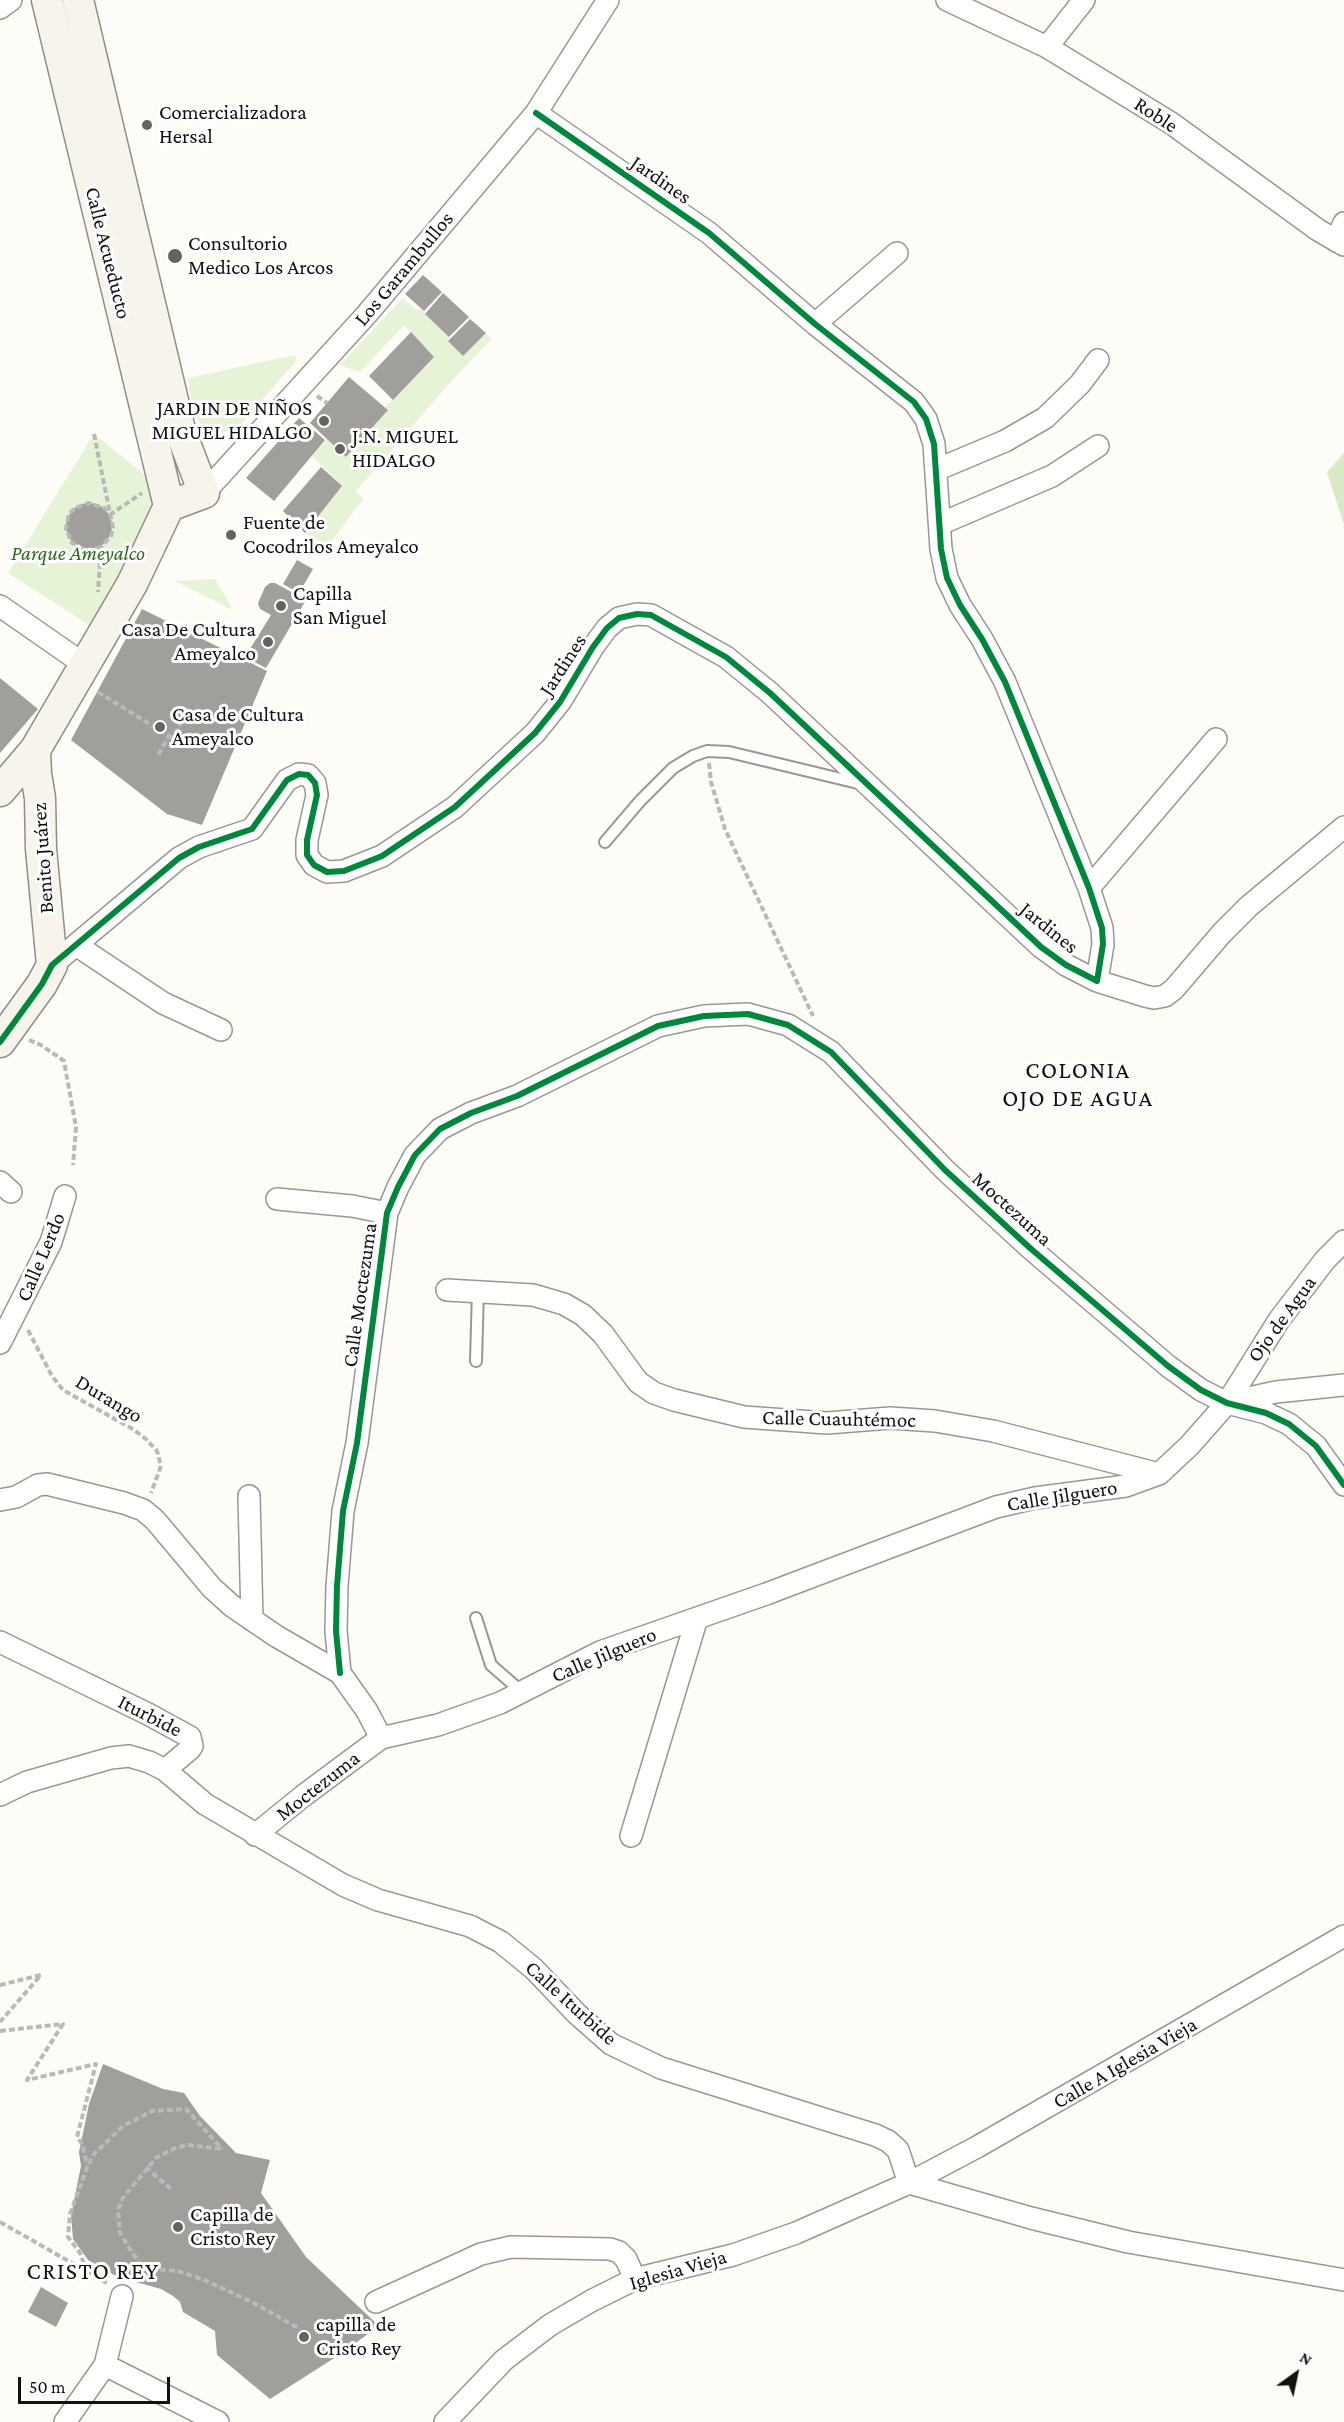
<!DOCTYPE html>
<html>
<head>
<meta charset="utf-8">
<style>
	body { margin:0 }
	#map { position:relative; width:1344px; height:2422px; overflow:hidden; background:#fdfcf7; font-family:"Crimson Pro",serif }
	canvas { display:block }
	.north { position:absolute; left:1266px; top:2344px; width:60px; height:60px; -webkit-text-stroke:4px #fff; paint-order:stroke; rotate:33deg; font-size:16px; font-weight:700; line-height:24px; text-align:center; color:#111 }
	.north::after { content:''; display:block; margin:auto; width:21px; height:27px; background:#111; clip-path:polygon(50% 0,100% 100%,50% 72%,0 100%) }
	.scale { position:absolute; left:18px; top:2377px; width:152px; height:27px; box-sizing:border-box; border:3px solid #111; border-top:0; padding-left:8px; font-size:18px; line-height:21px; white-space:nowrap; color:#111; -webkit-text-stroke:4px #fff; paint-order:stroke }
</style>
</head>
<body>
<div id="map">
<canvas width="1344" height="2422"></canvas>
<div class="north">N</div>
<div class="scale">50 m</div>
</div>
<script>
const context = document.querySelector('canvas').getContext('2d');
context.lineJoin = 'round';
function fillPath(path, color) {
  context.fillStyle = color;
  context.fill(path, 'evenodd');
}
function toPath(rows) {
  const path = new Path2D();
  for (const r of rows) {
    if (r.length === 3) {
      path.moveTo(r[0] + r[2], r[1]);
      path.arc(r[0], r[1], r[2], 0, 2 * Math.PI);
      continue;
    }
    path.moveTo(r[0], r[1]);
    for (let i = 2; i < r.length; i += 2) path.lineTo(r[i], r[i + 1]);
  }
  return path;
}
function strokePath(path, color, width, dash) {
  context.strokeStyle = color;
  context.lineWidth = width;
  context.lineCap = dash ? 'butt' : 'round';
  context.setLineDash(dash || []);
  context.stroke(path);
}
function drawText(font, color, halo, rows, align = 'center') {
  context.font = font + ' "Crimson Pro",serif';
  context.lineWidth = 6;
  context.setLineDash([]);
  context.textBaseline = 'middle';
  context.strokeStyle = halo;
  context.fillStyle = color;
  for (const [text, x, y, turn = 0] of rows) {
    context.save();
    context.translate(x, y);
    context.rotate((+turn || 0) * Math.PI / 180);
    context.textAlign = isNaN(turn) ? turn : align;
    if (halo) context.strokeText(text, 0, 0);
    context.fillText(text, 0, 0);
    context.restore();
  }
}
const green = toPath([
	[403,298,417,311,420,308,449,337,448,341,463,356,486,333,491,340,455,377,356,491,363,499,328,546,305,533,342,486,312,456,327,439,346,457,388,410,385,407,433,357,404,325,360,372,340,365],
	[295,355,297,360,236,430,216,433,202,427,193,413,188,378],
	[94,434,156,484,163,500,94,628,8,573],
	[215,579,233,610,175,581]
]);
const forest = toPath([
	[1344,453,1344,525,1327,472]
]);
const building = toPath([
	[423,275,442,292,424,311,405,294],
	[443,293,469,317,449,337,425,314],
	[470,319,486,333,463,356,448,341],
	[411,332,434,357,393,400,369,376],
	[349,377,388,410,346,457,310,423],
	[299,418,325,440,274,501,246,478],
	[321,467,342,486,305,533,283,511],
	[89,526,23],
	[297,560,313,569,299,593,283,584],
	[270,583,275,583,306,600,266,668,245,657,271,615,260,609,258,603,265,587],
	[142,609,267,671,202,825,167,814,71,740],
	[0,678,38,709,0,753],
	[103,2064,163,2089,184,2093,200,2116,236,2153,270,2160,261,2193,306,2257,379,2326,339,2355,270,2399,217,2355,215,2331,183,2312,180,2302,173,2296,161,2289,118,2277,88,2260,73,2239,71,2216,81,2166,79,2152,89,2104],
	[41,2287,68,2303,56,2327,28,2312]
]);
const path = toPath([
	[317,396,327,403],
	[94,434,113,528,111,536,101,547,98,592],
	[101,547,86,550,72,543,66,529,69,514,75,508,89,503,104,508,111,514,142,493],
	[98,692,169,736,157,757],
	[169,736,173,738,188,708],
	[709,763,711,782,725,829,813,1016],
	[29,1040,41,1045,64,1061,76,1127,73,1165],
	[28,1330,52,1376,63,1390,131,1428,146,1439,157,1451,161,1466,151,1493],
	[0,1985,41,1975,0,2022],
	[0,2031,63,2024,27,2080,96,2064,77,2137,83,2145,84,2154,88,2165],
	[146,2167,172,2190],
	[0,2222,107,2283],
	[142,2268,177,2271,202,2279,252,2302,300,2329],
	[87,2272,80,2253,68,2237,70,2214,88,2165,95,2153,123,2126,152,2111,186,2109,222,2149],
	[135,2281,142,2274,142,2268,120,2233,118,2211,122,2199,156,2158,175,2148,188,2145,222,2149]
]);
const lane = toPath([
	[605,842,640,801,673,768,693,756,707,751,729,752,862,784],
	[476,1361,478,1290],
	[476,1618,491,1665,522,1692]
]);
const street = toPath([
	[947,0,1047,47,1171,123,1318,230,1344,245],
	[0,8,11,0],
	[1047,47,1084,0],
	[1336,241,1344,223],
	[815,324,897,253],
	[936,470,1005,441,1045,418,1080,384,1098,360],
	[204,493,367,314,536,113,608,0],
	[940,524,1052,476,1098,446],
	[0,606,85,665],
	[1089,888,1216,739],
	[76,945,163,1003,221,1030],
	[52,965,179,858,199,847,252,829,287,780,299,774,308,775,315,783,317,795,307,840,307,855,314,865,327,872,344,871,382,856,455,807,535,733,560,702,593,647,607,628,619,618,637,614,651,615,726,657,770,693,1041,947,1066,965,1097,981,1103,944,1102,928,1089,888,1005,682,982,639,960,605,947,578,941,549,934,444,926,419,914,402,815,324,709,233,536,113],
	[1097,981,1145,996,1154,998,1165,996,1174,989,1222,933,1249,906,1344,827],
	[0,1182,11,1192],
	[277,1199,352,1206,387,1213],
	[447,1290,533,1295,564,1304,583,1315,603,1334,638,1382,654,1393,674,1400,744,1417,827,1423,890,1418,935,1421,993,1431,1159,1474],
	[0,1343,51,1242,65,1196],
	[1230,1402,1276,1392,1344,1385],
	[249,1496,252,1620],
	[0,1500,16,1497,38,1485,47,1484,124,1503,143,1510,155,1520,212,1588,232,1606,276,1636,340,1673,367,1711,381,1738],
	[0,1642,148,1714,190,1737,192,1746,190,1749,165,1770],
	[340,1673,336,1631,337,1586,343,1511,357,1443,387,1213,398,1187,415,1155,440,1129,471,1113,517,1096,658,1026,704,1016,748,1014,788,1025,831,1052,945,1170,1030,1248,1168,1366,1201,1390,1227,1403,1266,1413,1289,1424,1316,1446,1344,1485],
	[0,1795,27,1782,111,1758,129,1756,149,1762,165,1770,205,1804,343,1885,378,1900,470,1926,501,1942,534,1969,577,2014,611,2044,661,2068,875,2135,888,2141,898,2150,909,2183],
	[255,1835,303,1796,381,1738,438,1725,500,1703,600,1652,766,1594,996,1507,1035,1498,1126,1486,1159,1474,1189,1446,1227,1403,1279,1320,1325,1260,1344,1241],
	[631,1836,697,1618],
	[909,2183,1031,2218,1128,2242,1344,2280],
	[376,2302,481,2254,511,2247,610,2249,619,2252,626,2259,635,2279],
	[105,2365,218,2422],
	[65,2422,105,2365,122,2296],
	[445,2422,504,2360,550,2325,591,2301,635,2279,733,2255,796,2233,909,2183,977,2147,1344,1936]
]);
const secondary = toPath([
	[47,0,169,506],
	[78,0,180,430,204,493,169,506],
	[0,791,35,750,132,584,169,506],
	[0,1042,42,984,52,965,41,849,40,798,36,774,35,750]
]);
const cycleway = toPath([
	[0,1042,42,984,52,965,179,858,199,847,252,829,287,780,299,774,308,775,315,783,317,795,307,840,307,855,314,865,327,872,344,871,382,856,455,807,535,733,560,702,593,647,607,628,619,618,637,614,651,615,726,657,770,693,1041,947,1066,965,1097,981,1103,944,1102,928,1089,888,1005,682,982,639,960,605,947,578,941,549,934,444,926,419,914,402,815,324,709,233,536,113],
	[340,1673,336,1631,337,1586,343,1511,357,1443,387,1213,398,1187,415,1155,440,1129,471,1113,517,1096,658,1026,704,1016,748,1014,788,1025,831,1052,945,1170,1030,1248,1168,1366,1201,1390,1227,1403,1266,1413,1289,1424,1316,1446,1344,1485]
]);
const markers = [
	[147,125,6,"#646362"],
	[175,256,8,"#646362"],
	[324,421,6,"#646362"],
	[340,449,6,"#646362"],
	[231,535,6,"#646362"],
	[281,606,6,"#646362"],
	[268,642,6,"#646362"],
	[160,727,6,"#646362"],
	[178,2227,6,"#646362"],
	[304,2337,6,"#646362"]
];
const poiNames = [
	["Comercializadora",159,113],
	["Hersal",159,137],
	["Consultorio",188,244],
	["Medico Los Arcos",188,268],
	["JARDIN DE NIÑOS",312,409,"right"],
	["MIGUEL HIDALGO",312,433,"right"],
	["J.N. MIGUEL",352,437],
	["HIDALGO",352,461],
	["Fuente de",243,523],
	["Cocodrilos Ameyalco",243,547],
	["Capilla",293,594],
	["San Miguel",293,618],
	["Casa De Cultura",256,630,"right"],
	["Ameyalco",256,654,"right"],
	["Casa de Cultura",172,715],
	["Ameyalco",172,739],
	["Capilla de",190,2215],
	["Cristo Rey",190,2239],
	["capilla de",316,2325],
	["Cristo Rey",316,2349]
];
const streetNames = [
	["Roble",1156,115,33],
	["Jardines",661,180,35],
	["Calle Acueducto",108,253,76],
	["Los Garambullos",404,269,-50],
	["Jardines",563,665,-57],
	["Benito Juárez",43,858,-94],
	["Jardines",1049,928,39],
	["Moctezuma",1012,1209,42],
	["Calle Lerdo",41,1257,-67],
	["Calle Moctezuma",360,1295,-82],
	["Ojo de Agua",1282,1319,-54],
	["Durango",109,1399,31],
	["Calle Cuauhtémoc",839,1419,1],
	["Calle Jilguero",1062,1496,-9],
	["Calle Jilguero",604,1655,-23],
	["Iturbide",150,1716,27],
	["Moctezuma",318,1786,-38],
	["Calle Iturbide",571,2003,42],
	["Calle A Iglesia Vieja",1125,2063,-30],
	["Iglesia Vieja",678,2270,-16]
];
const parkNames = [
	["Parque Ameyalco",78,554]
];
const quarterNames = [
	["COLONIA",1078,1071],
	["OJO DE AGUA",1078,1099],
	["CRISTO REY",93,2272]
];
fillPath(green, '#e7f3d7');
fillPath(forest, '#d8eac5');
fillPath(building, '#a19f9c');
strokePath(lane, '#979795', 14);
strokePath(street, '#979795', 24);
strokePath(secondary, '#8e8d8b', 33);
strokePath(path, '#b9b9b8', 4, [6, 3]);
strokePath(lane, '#fffffe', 10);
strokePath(street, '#fffffe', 21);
strokePath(secondary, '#f6f4eb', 30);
strokePath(cycleway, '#00873e', 6);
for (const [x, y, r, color] of markers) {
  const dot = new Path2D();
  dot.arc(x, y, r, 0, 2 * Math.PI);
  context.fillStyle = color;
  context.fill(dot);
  strokePath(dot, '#fff', 2);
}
drawText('21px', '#111', '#fff', poiNames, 'left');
drawText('21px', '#111', '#fff', streetNames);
drawText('italic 21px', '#2f6b1f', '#fff', parkNames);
context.letterSpacing = '1.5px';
drawText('24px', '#111', '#fff', quarterNames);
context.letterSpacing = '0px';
</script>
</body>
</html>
